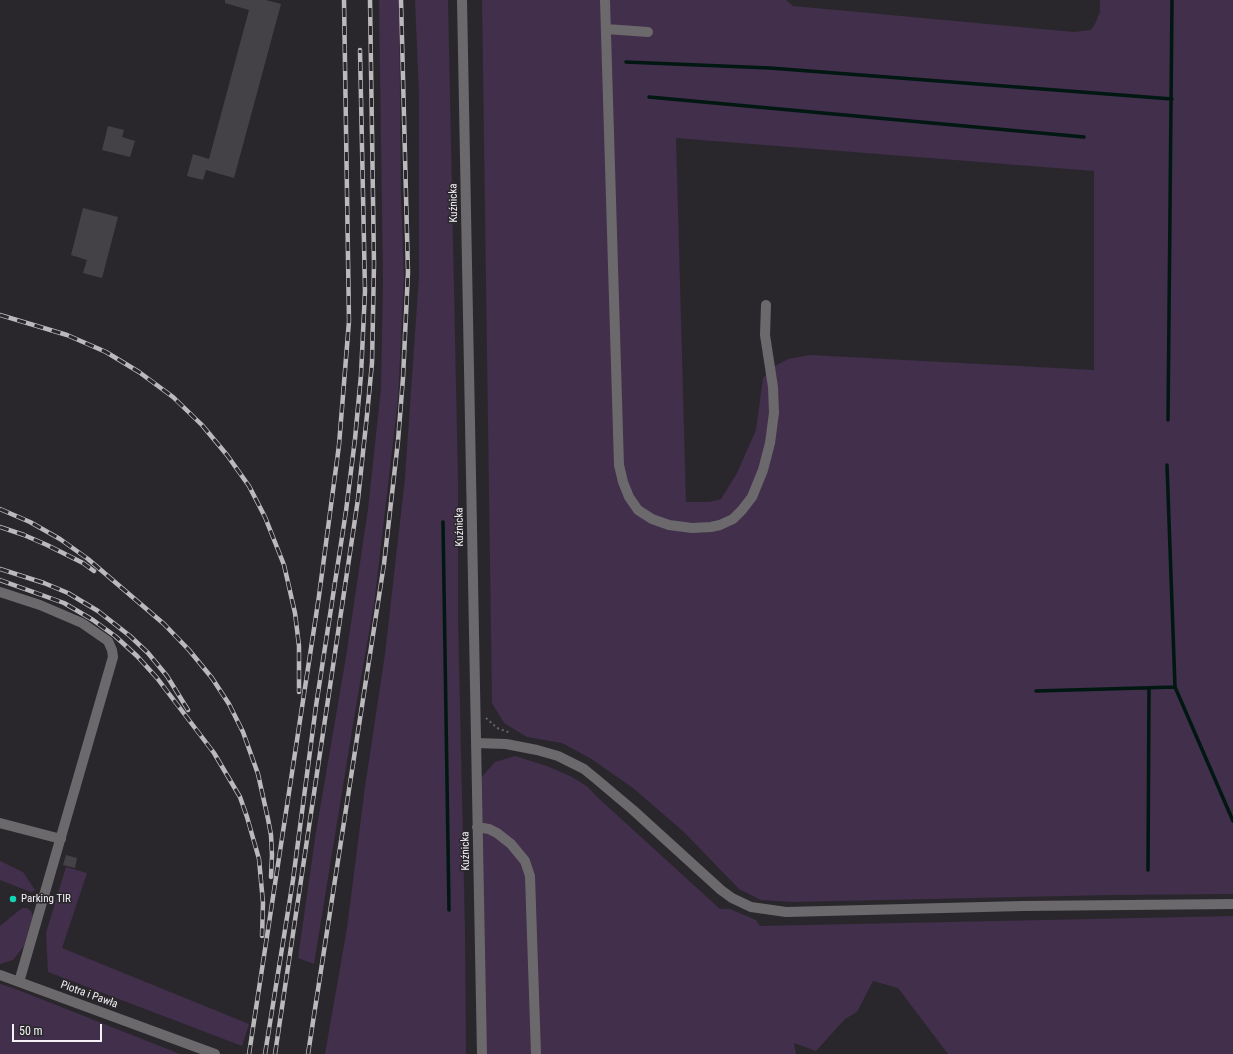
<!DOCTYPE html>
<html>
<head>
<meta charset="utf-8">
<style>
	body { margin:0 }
	#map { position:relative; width:1233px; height:1054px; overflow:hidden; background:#2a272c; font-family:"Roboto Condensed",sans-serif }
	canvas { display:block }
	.scale { position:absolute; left:12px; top:1024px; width:90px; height:18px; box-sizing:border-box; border:2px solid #f4f2f5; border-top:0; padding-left:5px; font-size:12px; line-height:14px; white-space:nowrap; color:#f4f2f5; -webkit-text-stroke:3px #2a272c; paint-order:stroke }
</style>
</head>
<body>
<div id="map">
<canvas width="1233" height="1054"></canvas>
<div class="scale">50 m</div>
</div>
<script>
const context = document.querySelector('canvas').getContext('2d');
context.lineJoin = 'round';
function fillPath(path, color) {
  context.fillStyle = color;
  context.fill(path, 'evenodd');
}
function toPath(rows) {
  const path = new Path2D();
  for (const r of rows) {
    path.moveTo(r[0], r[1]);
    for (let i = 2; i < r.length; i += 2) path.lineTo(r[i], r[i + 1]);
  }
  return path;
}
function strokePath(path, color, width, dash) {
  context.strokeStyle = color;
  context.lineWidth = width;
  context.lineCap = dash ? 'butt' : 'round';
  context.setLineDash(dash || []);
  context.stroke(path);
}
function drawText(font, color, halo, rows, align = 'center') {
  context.font = font + ' "Roboto Condensed",sans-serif';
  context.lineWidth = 3;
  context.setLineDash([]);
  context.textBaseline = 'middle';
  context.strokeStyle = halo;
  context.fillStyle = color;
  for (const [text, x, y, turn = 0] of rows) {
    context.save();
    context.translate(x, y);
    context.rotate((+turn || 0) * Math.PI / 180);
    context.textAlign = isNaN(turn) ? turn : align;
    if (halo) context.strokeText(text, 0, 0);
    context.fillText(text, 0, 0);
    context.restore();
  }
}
const green = toPath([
	[379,0,399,0,401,195,404,277,398,399,374,605,357,700,314,964,298,958,316,832,346,657,368,509,381,389,383,281],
	[415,0,448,0,458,482,458,619,465,931,466,1054,325,1054,347,928,365,787,385,654,405,478,419,276,419,95],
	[482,0,786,0,793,6,1074,32,1091,30,1095,24,1100,12,1100,0,1233,0,1233,894,1111,895,792,902,761,900,739,889,684,832,633,788,590,758,562,743,527,737,504,723,492,703],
	[676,138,1094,171,1094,370,810,355,788,359,773,367,763,378,756,430,737,473,726,491,721,499,709,502,686,502],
	[515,756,547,766,572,777,588,787,596,796,720,909,730,909,756,920,760,926,1233,916,1233,1054,948,1054,898,988,873,981,857,1012,845,1019,816,1051,794,1043,796,1054,482,1054,477,782,495,762],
	[0,861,23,872,35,890,32,892,28,891,0,880],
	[66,867,87,873,62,948,249,1024,242,1046,48,972,46,933],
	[22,908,27,908,31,911,33,916,24,946,13,960,0,964,0,926],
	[0,984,13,988,180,1054,0,1054]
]);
const stream = toPath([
	[626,62,770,68,1172,99],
	[649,97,1084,137],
	[1168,420,1172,0],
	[1167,465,1175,687,1233,821],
	[443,522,449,910],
	[1036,691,1175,687],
	[1148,870,1149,688]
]);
const building = toPath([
	[225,0,266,0,281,4,234,178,206,170,203,180,187,176,193,154,209,159,249,10,225,3],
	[108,126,124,130,122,137,135,141,130,157,102,150],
	[83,208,118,217,102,278,83,273,87,260,71,255],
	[66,855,77,858,75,868,63,865]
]);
const path = toPath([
	[486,718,497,728,511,733]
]);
const minor = toPath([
	[462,0,482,1054],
	[605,0,619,465,623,482,629,497,638,510,652,519,669,525,692,528,711,527,720,525,733,519,742,510,752,497,763,470,770,443,774,413,773,387,765,335,766,305],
	[606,29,648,32],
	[0,592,40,605,82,623,108,641,112,650,113,657,19,982],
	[476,743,506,744,537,750,558,756,584,769,595,778,633,810,721,890,732,898,751,907,786,912,1023,906,1233,904],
	[0,823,61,839],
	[477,827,489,829,497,833,511,844,525,861,530,876,536,1054],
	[0,975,215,1054]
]);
const rail = toPath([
	[0,315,67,335,106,352,139,372,173,397,202,425,227,455,249,486,265,517,284,565,295,613,299,646,299,692],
	[0,509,30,522,60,539,88,559,164,624,189,650,212,678,229,704,243,732,258,774,268,819,271,835,272,855,271,877],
	[0,527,24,535,47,545,83,563,94,571],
	[0,569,44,583,68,593,98,611,130,636,148,653,167,676,188,710],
	[0,580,64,603,93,620,115,636,137,656,157,678,214,753,240,797,247,817,259,859,263,903,262,936],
	[249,1054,319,596,339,445,349,321,344,0],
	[265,1054,293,880,316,706,346,511,355,439,361,375,365,291,360,50],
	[275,1054,339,626,358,499,367,415,372,363,374,264,370,0],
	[308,1054,384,564,398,441,403,378,408,272,401,0]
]);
const markers = [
	[13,899,4,"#0fd5b4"]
];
const streetNames = [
	["Kuźnicka",454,203,-91],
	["Kuźnicka",460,527,-91],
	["Kuźnicka",466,851,-91],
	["Piotra i Pawła",89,995,20]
];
const poiNames = [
	["Parking TIR",21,899]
];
fillPath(green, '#412f4c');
strokePath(stream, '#011712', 3.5);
fillPath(building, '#454247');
strokePath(path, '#676469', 2, [2, 3]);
strokePath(minor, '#6b696c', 10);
strokePath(rail, '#bbb9bc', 4.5);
strokePath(rail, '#2a272c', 3, [9]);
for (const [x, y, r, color] of markers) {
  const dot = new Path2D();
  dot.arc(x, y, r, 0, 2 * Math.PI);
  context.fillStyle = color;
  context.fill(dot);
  strokePath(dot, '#2a272c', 1.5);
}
drawText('11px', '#f4f2f5', '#2a272c', streetNames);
drawText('11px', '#f4f2f5', '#2a272c', poiNames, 'left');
</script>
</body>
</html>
